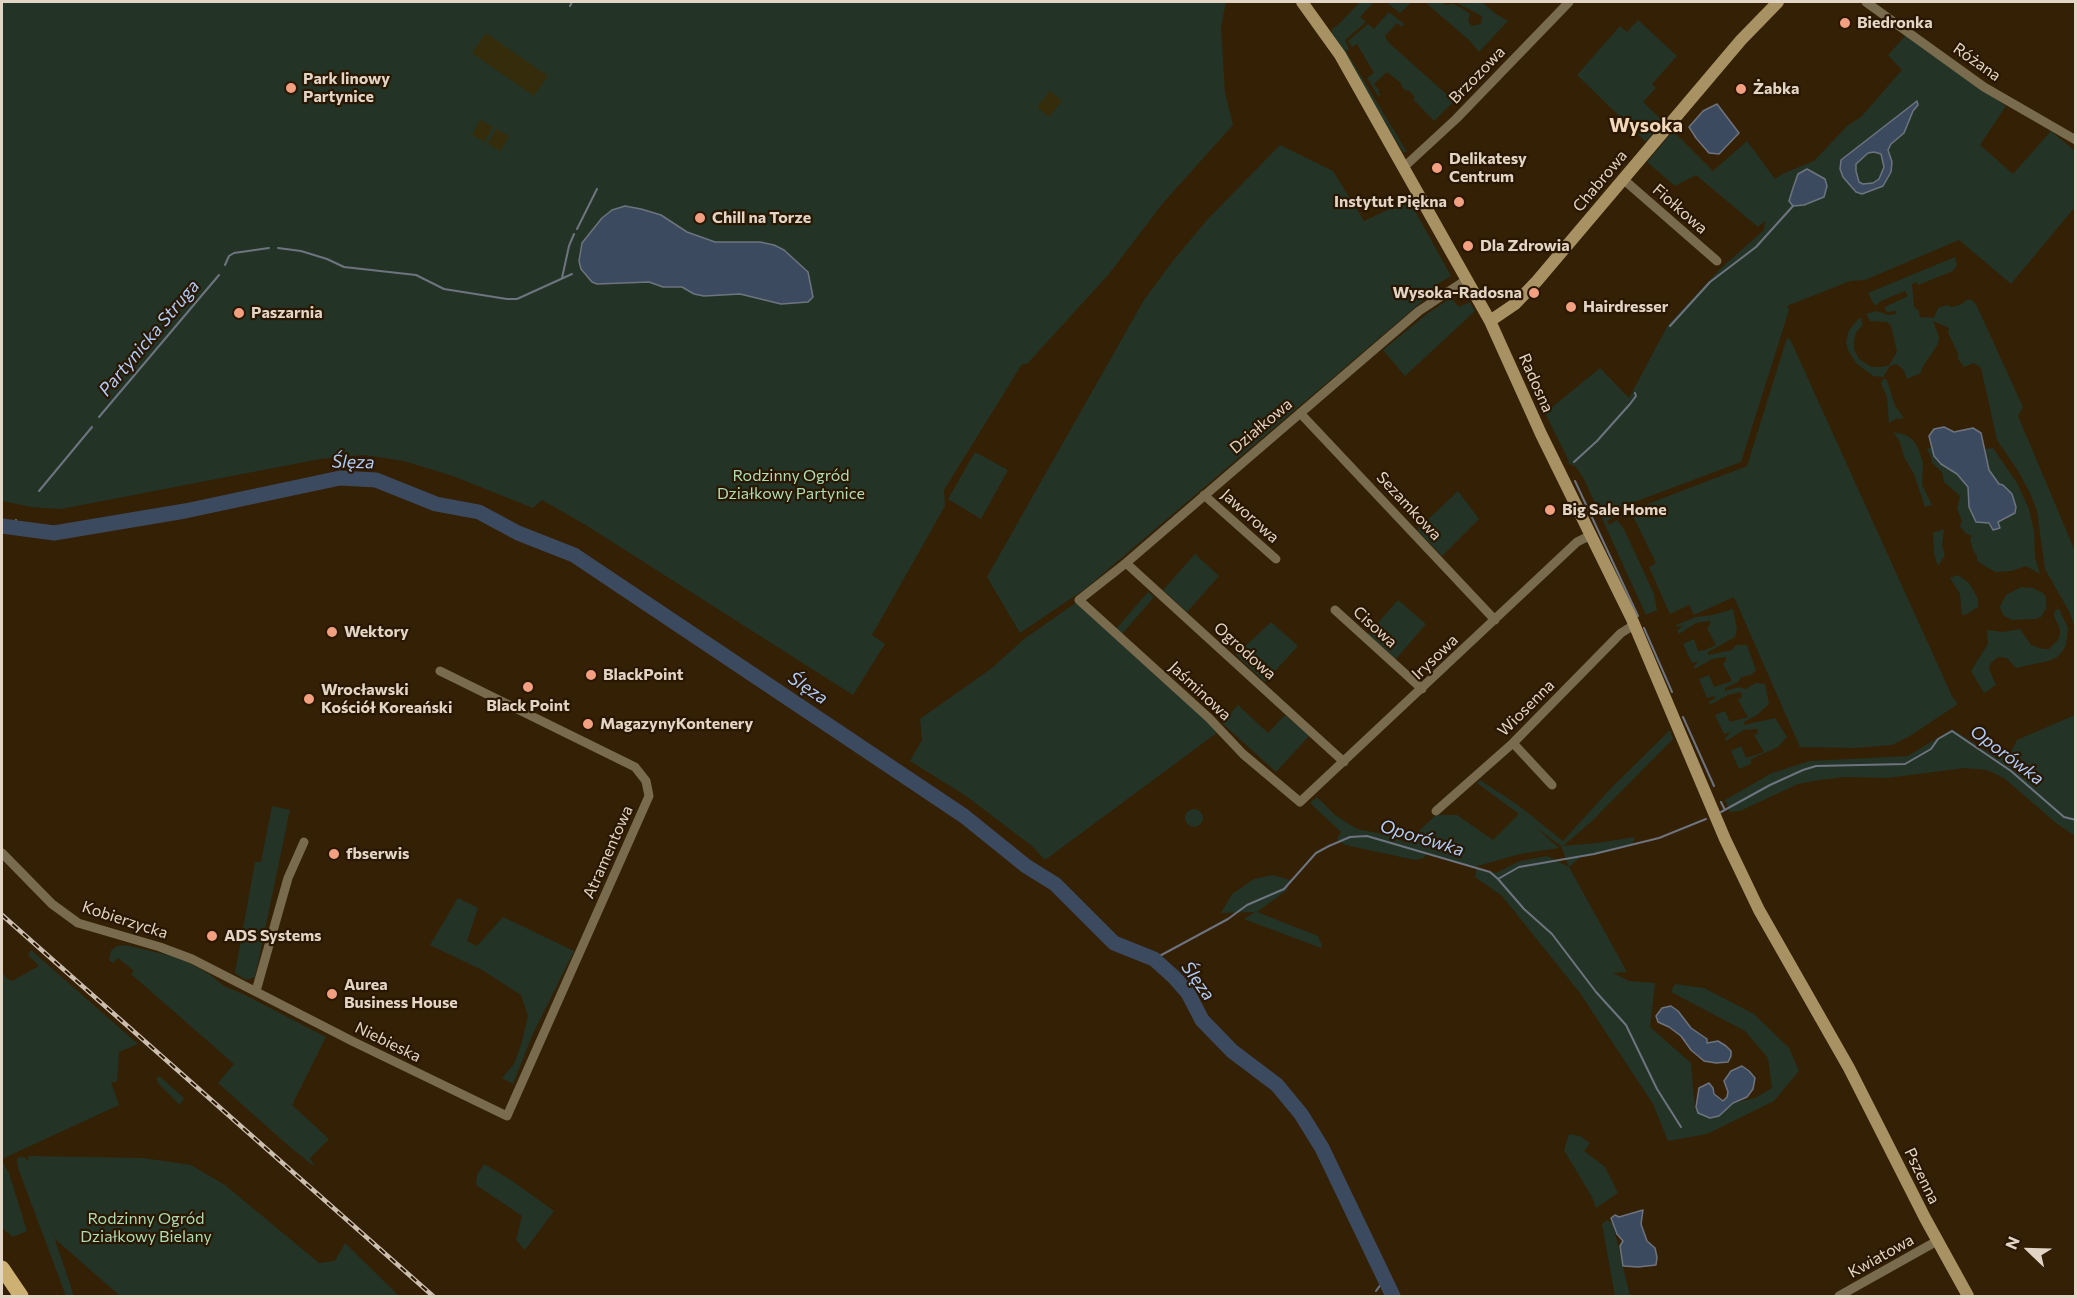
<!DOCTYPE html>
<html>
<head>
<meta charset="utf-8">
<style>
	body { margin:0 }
	#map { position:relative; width:2077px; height:1298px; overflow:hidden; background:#332005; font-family:Commissioner,sans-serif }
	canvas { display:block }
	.frame { position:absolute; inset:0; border:3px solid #e2d5c6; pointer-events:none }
	.north { position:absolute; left:1999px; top:1220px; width:60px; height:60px; -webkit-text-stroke:4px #291700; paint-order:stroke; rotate:293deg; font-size:16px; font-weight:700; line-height:24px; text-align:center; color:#e2d5c6 }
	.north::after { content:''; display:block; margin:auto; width:21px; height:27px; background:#e2d5c6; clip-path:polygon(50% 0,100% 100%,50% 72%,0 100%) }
</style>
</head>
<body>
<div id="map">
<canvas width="2077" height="1298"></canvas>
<div class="frame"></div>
<div class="north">N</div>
</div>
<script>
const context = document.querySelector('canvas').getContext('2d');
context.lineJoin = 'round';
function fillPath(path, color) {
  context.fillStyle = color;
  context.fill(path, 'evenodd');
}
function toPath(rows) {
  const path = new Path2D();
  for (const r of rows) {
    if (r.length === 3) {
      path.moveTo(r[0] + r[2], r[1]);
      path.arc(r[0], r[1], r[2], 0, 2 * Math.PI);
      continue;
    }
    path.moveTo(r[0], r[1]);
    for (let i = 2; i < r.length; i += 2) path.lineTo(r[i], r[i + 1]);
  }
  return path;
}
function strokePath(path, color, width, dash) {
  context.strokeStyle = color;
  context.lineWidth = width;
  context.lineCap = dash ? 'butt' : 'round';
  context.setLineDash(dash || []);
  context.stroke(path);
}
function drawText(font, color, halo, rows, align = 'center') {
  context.font = font + ' Commissioner,sans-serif';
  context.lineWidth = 4.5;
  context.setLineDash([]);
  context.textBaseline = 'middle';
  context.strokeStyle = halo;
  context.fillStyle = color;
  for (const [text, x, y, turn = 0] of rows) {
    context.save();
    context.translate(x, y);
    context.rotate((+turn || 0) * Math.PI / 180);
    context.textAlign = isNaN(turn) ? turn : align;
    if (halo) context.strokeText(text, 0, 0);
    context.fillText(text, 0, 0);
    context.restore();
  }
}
const green = toPath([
	[2,2,1226,2,1221,27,1225,93,1233,125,1163,203,1109,274,1027,364,1022,364,944,490,945,506,872,635,885,644,853,695,584,524,542,500,533,508,453,476,404,461,364,455,320,459,61,509,31,507,2,501],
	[1360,2,1374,2,1360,17,1366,22,1345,40,1349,49,1346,51,1407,152,1403,152,1332,34,1332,28,1336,27],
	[1386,2,1412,2,1400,13],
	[1425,2,1441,2,1446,5,1453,4,1462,8,1470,14,1468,22,1472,26,1481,24,1482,16,1455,2,1482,2,1496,14,1508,21,1479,52,1470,41],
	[1389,12,1404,24,1402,27,1397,23,1385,36,1388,42,1454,101,1434,121,1413,99,1415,97,1408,90,1406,91,1401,86,1402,84,1387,72,1374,84,1379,90,1378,92,1381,95,1378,96,1367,78,1374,73,1357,44,1352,47,1348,41,1368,24,1374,29],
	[1638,20,1677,56,1652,84,1656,88,1643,102,1663,121,1646,142,1577,75,1620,26,1627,32],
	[1906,35,2006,106,1980,145,2013,174,2051,131,2075,151,2075,207,2011,284,1959,240,1865,280,1850,281,1787,306,1789,310,1741,462,1613,510,1614,514,1617,515,1607,521,1609,525,1617,520,1624,529,1654,594,1657,610,1646,615,1584,479,1576,467,1568,463,1569,461,1545,413,1600,368,1629,398,1668,325,1720,269,1764,230,1765,221,1758,227,1696,175,1675,186,1647,162,1673,131,1713,171,1747,141,1775,179,1782,174,1814,161,1847,126,1861,117,1902,70,1888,55],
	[1280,145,1333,171,1364,221,1409,200,1451,276,1436,285,1432,293,1085,589,1020,633,987,577,1144,300,1172,262,1207,220],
	[1955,257,1957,265,1953,271,1918,285,1917,282,1912,284,1914,307,1919,311,1920,317,1934,318,1938,308,1947,305,1952,307,1956,306,1964,303,1965,300,1971,300,1976,304,2023,407,2018,416,2075,551,2074,638,2074,625,2070,613,2045,569,2037,511,2030,493,2018,471,1997,440,1981,368,1974,363,1964,367,1958,359,1958,354,1948,332,1949,328,1933,321,1939,337,1938,344,1922,368,1921,373,1907,379,1903,369,1896,364,1890,366,1883,377,1873,376,1856,363,1848,350,1846,342,1849,330,1860,317,1863,324,1856,333,1854,340,1854,349,1859,359,1871,367,1882,367,1889,365,1897,352,1891,326,1887,322,1870,321,1866,314,1876,311,1888,315,1896,314,1896,311,1887,312,1885,310,1885,307,1908,296,1905,291,1881,301,1875,306,1868,293],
	[1451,298,1459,307,1470,302,1475,311,1405,376,1383,350,1428,313],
	[1787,338,1790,339,1952,696,1958,704,1910,736,1892,745,1856,748,1800,747,1734,597,1694,615,1689,605,1670,614,1649,567,1656,563,1632,514,1645,505,1747,466],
	[1884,378,1887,380,1895,406,1904,418,1896,419,1889,423,1887,397,1881,383],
	[1893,432,1906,435,1913,440,1918,448,1923,463,1922,485,1932,505,1925,507,1914,474,1904,457,1900,442],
	[1931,447,1934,456,1941,464,1957,474,1968,487,1969,504,1998,522,2007,519,2012,494,2003,486,1999,484,1989,470,1985,449,1993,448,2017,483,2029,509,2034,531,2035,558,2040,574,2026,566,2011,571,1995,572,1977,561,1977,556,1973,550,1970,540,1972,536,1965,533,1960,526,1962,521,1957,508,1960,496,1944,482,1942,472,1932,463,1931,457,1927,449],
	[975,452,1008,470,981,519,948,499],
	[1458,491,1479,519,1442,556,1417,530],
	[1944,529,1942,546,1945,555,1938,566,1934,554,1933,533],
	[1195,554,1219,576,1187,612,1163,590],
	[1958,575,1969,583,1978,599,1978,607,1965,615,1962,615,1960,594,1950,578],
	[2021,587,2033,588,2043,593,2046,597,2046,608,2041,617,2036,619,2012,620,2003,615,2000,607,2006,595],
	[1148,592,1154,597,1122,634,1116,629],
	[1398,600,1426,624,1396,659,1368,634],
	[1077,602,1204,716,1218,732,1045,860,1032,846,966,796,910,761,922,740,920,719,992,668,1024,639],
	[1733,609,1737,629,1735,637,1708,652,1708,655,1732,650,1736,645,1747,645,1756,670,1751,675,1741,677,1738,682,1725,688,1725,691,1739,687,1745,689,1756,683,1765,684,1769,704,1757,715,1744,722,1744,725,1775,718,1787,737,1778,747,1751,759,1751,764,1739,769,1731,751,1741,746,1746,758,1764,752,1754,735,1758,733,1757,729,1744,730,1726,741,1725,738,1731,732,1724,734,1715,715,1725,711,1730,722,1748,717,1738,700,1742,697,1741,692,1728,695,1710,705,1709,702,1715,698,1715,696,1707,698,1699,679,1709,675,1714,687,1732,681,1723,664,1726,661,1726,657,1712,659,1695,669,1694,666,1699,661,1692,663,1683,644,1694,639,1698,651,1705,650,1716,645,1707,628,1710,625,1710,621,1696,623,1679,634,1677,631,1683,625,1677,627,1676,625,1696,617,1713,615],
	[2059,609,2068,628,2066,645,2062,652,2056,658,2048,661,2016,668,2007,658,1998,657,1990,664,1989,669,1996,685,1984,693,1971,671,1988,644,1987,630,2003,632,2020,629,2031,645,2043,649,2049,649,2058,640,2060,634,2060,629,2054,616,2055,610],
	[1271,622,1298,646,1265,682,1236,655],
	[1238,705,1268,733,1285,715,1309,736,1276,772,1222,723],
	[2075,715,2075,836,2056,823,2004,778,1987,770,1965,768,1887,778,1845,777,1820,780,1798,784,1740,811,1730,812,1725,800,1772,773,1810,761,1908,756,1952,729,1999,759,2011,752,2017,740],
	[1670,730,1673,739,1591,822,1563,846,1597,843,1635,837,1632,845,1582,856,1569,867,1627,972,1613,973,1629,981,1655,983,1650,1027,1691,1063,1695,1109,1698,1113,1710,1118,1719,1116,1733,1103,1755,1098,1772,1088,1768,1058,1745,1031,1671,992,1675,984,1704,988,1754,1014,1789,1048,1799,1071,1774,1101,1707,1134,1668,1141,1653,1104,1580,993,1502,896,1475,877,1477,868,1496,873,1520,861,1547,856,1569,867,1561,846,1534,826,1559,848,1520,854,1474,867,1427,853,1424,858,1415,860,1345,845,1337,839,1341,832,1310,803,1317,797,1335,815,1357,829,1392,836,1406,843,1436,815,1457,815,1493,840,1519,814,1477,783,1480,780,1518,805,1563,841,1612,787],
	[272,806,290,810,255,977,246,980,235,973,255,862,261,862],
	[1194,818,9],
	[1273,875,1290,880,1287,890,1257,912,1318,936,1322,945,1321,948,1244,919,1255,912,1221,913,1232,894,1254,879],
	[458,898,478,908,467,941,477,946,503,917,574,951,532,1036,513,1084,502,1078,514,1064,521,1045,528,1016,521,995,482,970,430,945],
	[125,945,172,956,189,963,209,974,224,986,245,995,326,1037,292,1105,329,1139,310,1158,315,1167,290,1147,218,1083,234,1064,131,974,134,971,118,958,113,963,109,960,111,951,117,946],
	[31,950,138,1044,119,1052,117,1082,111,1082,119,1105,2,1159,2,972,7,979,12,981,39,966,28,955],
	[159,1076,184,1098,180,1105,159,1084,156,1079],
	[1569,1134,1580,1136,1590,1143,1584,1151,1605,1167,1618,1193,1596,1208,1592,1197,1564,1150],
	[28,1156,143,1158,191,1165,225,1185,319,1263,335,1261,345,1243,399,1296,120,1296,55,1239,45,1210,73,1293,73,1296,66,1296,18,1168,17,1158,24,1157,29,1161],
	[2,1161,9,1173,27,1231,13,1237,2,1228],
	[484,1164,511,1180,554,1211,525,1250,516,1240,522,1216,476,1185,477,1175],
	[1607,1220,1613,1224,1630,1296,1615,1296,1602,1224]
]);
const sand = toPath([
	[486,33,548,76,534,96,472,53],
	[1050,91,1062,101,1049,117,1037,107],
	[480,120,493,127,485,142,472,135],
	[496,129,509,136,501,151,488,144]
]);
const water = toPath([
	[1917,101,1918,105,1913,111,1904,133,1891,144,1888,150,1892,162,1891,172,1883,186,1862,194,1856,192,1843,177,1840,169,1841,160,1917,101],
	[1874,152,1881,154,1884,167,1879,179,1873,183,1863,184,1859,182,1856,171,1856,164,1868,153,1874,152],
	[1717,104,1739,133,1719,154,1709,153,1696,138,1689,127,1703,111,1717,104],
	[1807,169,1825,179,1827,186,1824,197,1804,205,1793,206,1789,201,1793,188,1798,174,1807,169],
	[625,206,641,209,661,215,687,232,715,242,760,242,774,245,784,250,808,272,813,297,808,302,781,304,740,294,704,296,694,294,682,287,663,287,649,282,597,284,592,282,581,269,579,261,582,243,602,218,612,210,625,206],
	[1944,427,1954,432,1973,428,1981,433,1989,470,1999,484,2003,485,2012,494,2016,507,2015,513,1998,522,2000,528,1993,530,1989,523,1976,522,1969,507,1968,487,1957,474,1941,464,1934,456,1929,436,1934,429,1944,427],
	[1671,1006,1678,1011,1691,1028,1707,1039,1707,1043,1718,1041,1726,1046,1731,1051,1731,1056,1728,1062,1716,1063,1704,1061,1691,1050,1681,1036,1669,1027,1658,1022,1656,1016,1662,1008,1671,1006],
	[1742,1066,1749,1071,1755,1078,1753,1089,1747,1097,1733,1103,1719,1116,1710,1118,1698,1113,1696,1107,1699,1088,1709,1083,1713,1088,1714,1094,1723,1101,1727,1097,1728,1092,1724,1081,1731,1071,1742,1066],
	[1643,1210,1641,1224,1647,1241,1655,1248,1657,1257,1656,1265,1638,1267,1623,1266,1620,1246,1623,1241,1617,1234,1611,1218,1615,1215,1619,1217,1643,1210]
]);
const stream = toPath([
	[570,6,572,2],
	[577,229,597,189],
	[278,248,301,251,327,259,344,267,416,275,444,289,507,299,517,299,572,274],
	[225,265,229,256,234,253,269,248],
	[562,278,569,246,574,234],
	[1670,326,1710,282,1756,247,1793,206],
	[99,417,219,275],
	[1574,462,1597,441,1630,404,1636,396,1635,393],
	[1575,481,1638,616],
	[39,491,92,427],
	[10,527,16,520],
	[1644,628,1672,692],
	[1683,717,1714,786],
	[1721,802,1725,810],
	[1721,812,1770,785,1803,770,1816,766,1905,764,1931,749,1938,739,1952,731,2011,771,2064,817,2076,820],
	[1498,879,1524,909,1552,934,1596,992,1626,1025,1657,1089,1681,1127],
	[1154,959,1228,919,1247,905,1284,889,1316,853,1329,846,1350,837,1367,836,1490,872,1498,879,1519,867,1594,854,1659,838,1706,819],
	[1376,1291,1384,1280]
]);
const river = toPath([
	[2,526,54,533,185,511,340,478,376,480,436,504,479,512,518,533,574,555,964,816,1026,866,1055,884,1114,943,1154,959,1175,978,1188,993,1202,1020,1232,1051,1277,1085,1301,1114,1322,1148,1393,1296]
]);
const street = toPath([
	[1866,2,1984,87,2076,140],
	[1404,167,1456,119,1569,2],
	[1623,179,1717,261],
	[1466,280,1419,311,1126,563,1079,600,1209,718,1243,754,1300,802,1577,542,1591,535],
	[1300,413,1495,620],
	[1204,495,1276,559],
	[1126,563,1344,762],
	[1335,610,1422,689],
	[1513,743,1552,785],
	[1436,811,1513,743,1621,633,1634,625],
	[2,853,52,904,78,923,160,947,192,959,354,1042,507,1116,649,796,646,781,635,767,440,671],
	[256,991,288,878,304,842],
	[1839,1296,1937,1241]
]);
const secondary = toPath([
	[1302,2,1340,55,1490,321,1541,434,1631,617,1725,839,1759,910,1849,1068,1925,1218,1968,1296],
	[1490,321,1515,304,1537,281,1741,40,1778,2]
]);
const primary = toPath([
	[2,1268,21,1296]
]);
const rail = toPath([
	[2,915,433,1296]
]);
const markers = [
	[1845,23,6,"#f39f82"],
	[291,88,6,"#f39f82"],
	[1741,89,6,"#f39f82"],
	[1437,168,6,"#f39f82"],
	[1459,202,6,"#f39f82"],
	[700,218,6,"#f39f82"],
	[1468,246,6,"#f39f82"],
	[1534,293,6,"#f39f82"],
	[1571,307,6,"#f39f82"],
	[239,313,6,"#f39f82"],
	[1550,510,6,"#f39f82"],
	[332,632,6,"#f39f82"],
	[591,675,6,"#f39f82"],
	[528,687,6,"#f39f82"],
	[309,699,6,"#f39f82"],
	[588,724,6,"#f39f82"],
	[334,854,6,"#f39f82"],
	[212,936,6,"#f39f82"],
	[332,994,6,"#f39f82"]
];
const poiNames = [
	["Biedronka",1857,23],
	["Park linowy",303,79],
	["Partynice",303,97],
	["Żabka",1753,89],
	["Delikatesy",1449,159],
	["Centrum",1449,177],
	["Instytut Piękna",1447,202,"right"],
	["Chill na Torze",712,218],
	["Dla Zdrowia",1480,246],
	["Wysoka-Radosna",1522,293,"right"],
	["Hairdresser",1583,307],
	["Paszarnia",251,313],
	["Big Sale Home",1562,510],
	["Wektory",344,632],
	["BlackPoint",603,675],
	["Wrocławski",321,690],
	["Kościół Koreański",321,708],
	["Black Point",528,706,"center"],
	["MagazynyKontenery",600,724],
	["fbserwis",346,854],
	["ADS Systems",224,936],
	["Aurea",344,985],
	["Business House",344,1003]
];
const streetNames = [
	["Różana",1977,62,35],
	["Brzozowa",1477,75,-46],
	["Chabrowa",1600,181,-50],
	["Fiołkowa",1680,209,41],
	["Radosna",1536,383,66],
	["Działkowa",1261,426,-40],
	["Sezamkowa",1409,506,47],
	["Jaworowa",1250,516,42],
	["Cisowa",1375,627,42],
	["Ogrodowa",1245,651,42],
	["Irysowa",1435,657,-44],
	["Jaśminowa",1200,691,43],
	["Wiosenna",1526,708,-45],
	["Atramentowa",608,852,-66],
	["Kobierzycka",125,920,18],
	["Niebieska",388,1042,26],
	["Pszenna",1922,1176,64],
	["Kwiatowa",1881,1256,-29]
];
const parkNames = [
	["Rodzinny Ogród",791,476],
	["Działkowy Partynice",791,494],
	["Rodzinny Ogród",146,1219],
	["Działkowy Bielany",146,1237]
];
const waterNames = [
	["Partynicka Struga",149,338,-50],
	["Ślęza",353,462,1],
	["Ślęza",808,688,34],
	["Oporówka",2007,755,37],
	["Oporówka",1422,838,17],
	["Ślęza",1198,981,54]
];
const quarterNames = [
	["Wysoka",1646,125]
];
fillPath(green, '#233427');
fillPath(sand, '#342c0b');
fillPath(water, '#3c4a60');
strokePath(water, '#6e747f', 1.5);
strokePath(stream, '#6e747f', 2);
strokePath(river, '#3c4a60', 15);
strokePath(street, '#786b4e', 9);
strokePath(secondary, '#a89263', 12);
strokePath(primary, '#cdb173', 15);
strokePath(rail, '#ccbeae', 4.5);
strokePath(rail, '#291700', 2, [7]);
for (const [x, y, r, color] of markers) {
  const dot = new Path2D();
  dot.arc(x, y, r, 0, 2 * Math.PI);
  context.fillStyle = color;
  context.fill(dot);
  strokePath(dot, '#291700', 2);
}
drawText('bold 16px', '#e2d5c6', '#291700', poiNames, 'left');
drawText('16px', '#e2d5c6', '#291700', streetNames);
drawText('16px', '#adddb7', '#291700', parkNames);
drawText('italic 18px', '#afccfa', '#291700', waterNames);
drawText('bold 20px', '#f3d9bb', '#291700', quarterNames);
</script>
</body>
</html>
